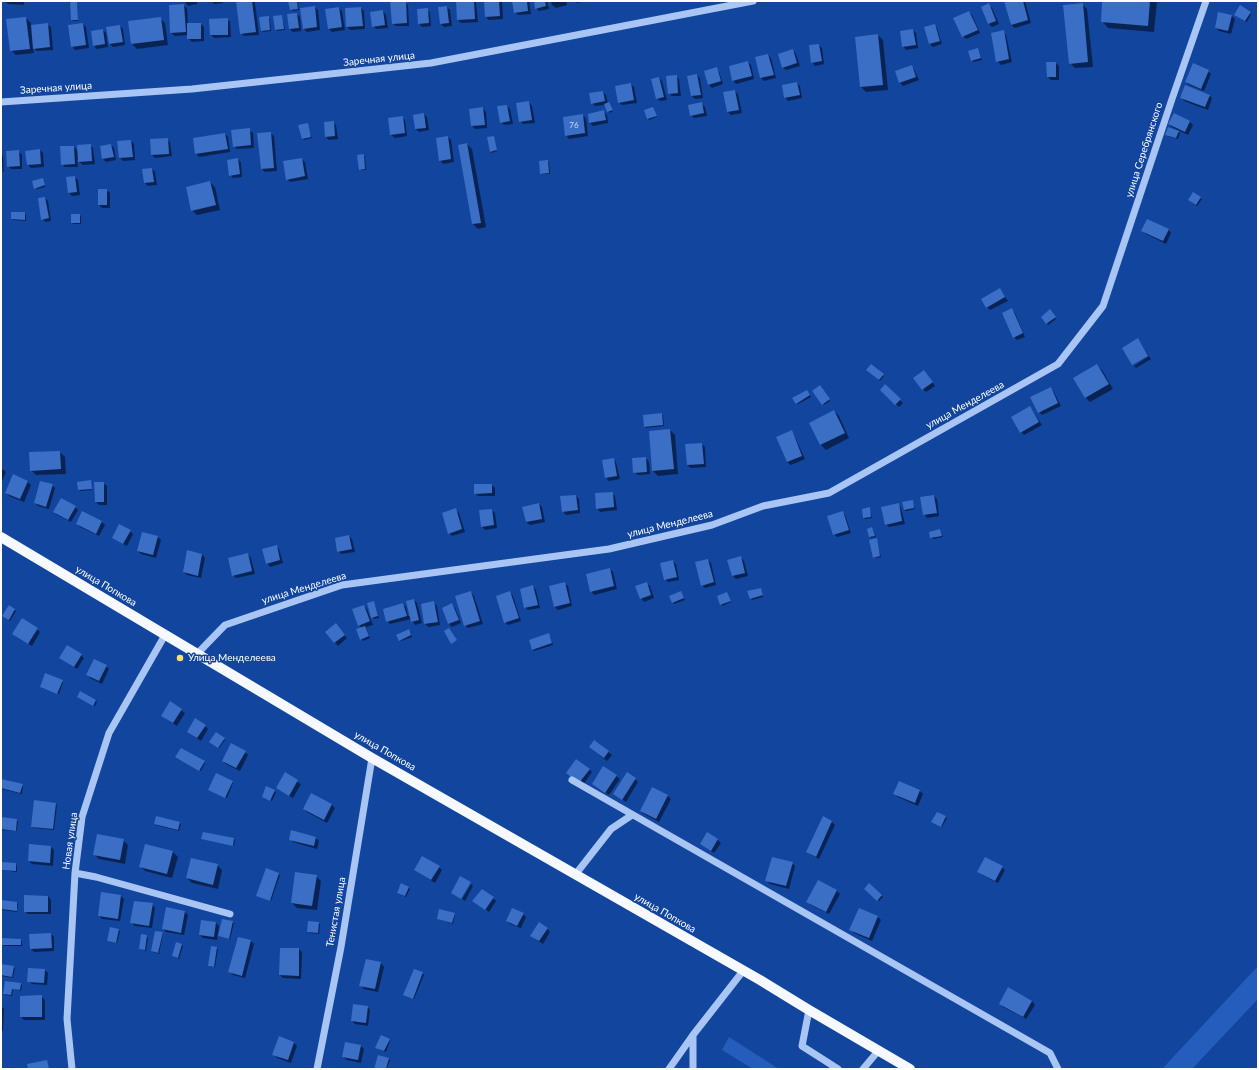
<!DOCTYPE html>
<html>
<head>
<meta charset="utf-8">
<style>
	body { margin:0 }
	#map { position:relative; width:1259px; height:1070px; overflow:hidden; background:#12459e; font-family:Lato,sans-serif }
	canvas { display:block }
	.frame { position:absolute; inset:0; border:2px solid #fff; pointer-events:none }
</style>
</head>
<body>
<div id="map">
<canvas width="1259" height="1070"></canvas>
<div class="frame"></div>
</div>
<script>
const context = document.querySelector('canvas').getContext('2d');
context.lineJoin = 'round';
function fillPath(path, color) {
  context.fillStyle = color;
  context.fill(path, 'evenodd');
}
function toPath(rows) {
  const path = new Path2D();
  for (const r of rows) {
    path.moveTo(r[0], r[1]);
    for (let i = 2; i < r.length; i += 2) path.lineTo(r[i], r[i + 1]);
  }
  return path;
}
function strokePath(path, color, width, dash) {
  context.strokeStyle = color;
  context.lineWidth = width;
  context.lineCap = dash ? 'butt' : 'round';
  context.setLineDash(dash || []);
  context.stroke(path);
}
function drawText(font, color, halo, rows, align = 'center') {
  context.font = font + ' Lato,sans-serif';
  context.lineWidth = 3;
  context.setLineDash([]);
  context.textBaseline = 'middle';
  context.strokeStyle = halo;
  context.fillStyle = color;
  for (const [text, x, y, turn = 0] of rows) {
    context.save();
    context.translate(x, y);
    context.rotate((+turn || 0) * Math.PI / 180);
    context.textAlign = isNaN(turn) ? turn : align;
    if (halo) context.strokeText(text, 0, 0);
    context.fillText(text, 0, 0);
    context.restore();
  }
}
const green = toPath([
	[1258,966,1258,999,1192,1069,1162,1069],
	[729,1037,779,1069,753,1069,722,1050]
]);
const shadow = toPath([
	[5,1,24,1,24,5,8,4],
	[71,1,77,1,78,21,74,21,72,20],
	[184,1,197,1,197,4,188,6],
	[211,1,223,1,223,3,214,4],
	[243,1,253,1,255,3,259,35,244,36,241,33],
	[289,1,298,1,299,10,292,11],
	[457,1,476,2,478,22,461,23,458,20],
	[485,1,502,1,503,19,489,20,486,17],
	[513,1,529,1,531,14,518,15,515,12],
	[535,1,547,1,549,9,539,11,536,8],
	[551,1,566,1,567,5,556,8,552,5],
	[575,1,586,1,577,3],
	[1005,1,1025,1,1031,23,1015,28,1011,25],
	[1104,1,1157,1,1154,32,1108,28,1102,21],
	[405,2,408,5,409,26,396,26,392,23],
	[1082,4,1087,9,1093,67,1075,68,1070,63],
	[183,5,187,8,188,24,201,24,204,27,204,41,192,42,188,38,188,35,175,36,171,33],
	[989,5,992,8,999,24,992,27,989,24],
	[314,7,318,10,320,30,307,32,304,29],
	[447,7,450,10,452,26,444,27,441,24],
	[338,8,342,11,345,30,332,32,329,29],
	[361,8,364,11,365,29,350,30,347,27],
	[427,9,430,13,431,26,422,27,419,23],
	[383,11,386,15,388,28,376,29,373,26],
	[969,12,972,15,980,33,966,39,963,36],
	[1250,13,1251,14,1247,22,1237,16],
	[297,14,300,17,301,31,293,32,290,29],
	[282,16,285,30,277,31,274,17],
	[1232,16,1235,19,1231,34,1219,31,1216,28],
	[268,17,270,19,271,31,263,32,262,31],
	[26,18,31,23,31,26,47,24,51,27,53,50,37,51,33,48,34,53,16,55,11,50],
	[160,18,165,23,168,45,137,49,132,44,129,22],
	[227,19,230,22,231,37,214,38,211,35,210,20],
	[83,24,86,27,89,48,75,50,72,46],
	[934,25,937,28,942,44,933,47,930,44],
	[120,26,123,29,125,45,113,47,110,44],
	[103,30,106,33,108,47,97,49,94,46],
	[913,30,916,33,918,48,906,50,903,46],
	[1003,32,1006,35,1012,62,1001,65,997,61],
	[878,35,883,40,888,90,866,92,861,87],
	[819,45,822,48,824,64,815,66,812,62],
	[978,49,982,60,973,62,969,52],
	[793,50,796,54,800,66,786,70,782,67],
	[768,55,771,58,776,78,764,81,761,78],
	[748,62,751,65,754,79,736,84,733,80],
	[1047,63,1056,63,1059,66,1059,80,1051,80,1048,77],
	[911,66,914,69,919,80,903,86,900,83,896,72],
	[716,69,719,72,723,84,712,88,709,85],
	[1208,71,1211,74,1204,91,1189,85,1186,82],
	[697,75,700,78,703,98,695,99,692,96,688,77],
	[676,76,679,79,681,96,672,96,669,93],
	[659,78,662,81,667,100,660,101,657,98],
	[797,83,800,86,802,98,788,101,785,97],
	[631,84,634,87,637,103,622,105,618,102],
	[735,91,738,94,742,113,731,115,728,112,724,93],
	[603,92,606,95,608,104,610,104,613,111,610,113,605,105,595,106,592,103],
	[1209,95,1212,98,1208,110,1184,101,1181,97],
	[529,102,532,106,535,123,523,124,520,121],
	[702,104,705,107,707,116,694,118,691,115],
	[507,106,510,109,513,124,504,125,501,122],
	[483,108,486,112,487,128,475,129,472,126],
	[653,108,657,117,649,120,648,119],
	[604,112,607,115,608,123,593,126,590,123],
	[424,114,427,117,429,130,419,132,416,129],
	[582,115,586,118,588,136,569,139,566,135],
	[402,117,405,120,407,136,395,138,391,135],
	[333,122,336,125,338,139,329,140,326,137],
	[1190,122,1193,125,1188,135,1172,127,1169,124],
	[307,124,312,138,304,140,302,138],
	[249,130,253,133,254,148,237,149,234,146],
	[1178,132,1180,133,1178,139,1168,136],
	[270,133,274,136,277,171,265,172,262,169,258,134],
	[225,134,228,137,230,152,199,157,196,153],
	[448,137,451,140,454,162,443,164,440,160],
	[493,137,497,151,492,153,490,151],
	[167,139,170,142,172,156,155,158,152,155],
	[131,141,134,144,135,160,123,161,120,158],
	[467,144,472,149,486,227,478,229,473,224],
	[90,145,93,148,95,164,83,165,77,160,78,167,65,167,62,164,74,147,79,152],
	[111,145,114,148,116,160,106,162,103,159,101,147],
	[40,150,43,153,44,167,31,168,28,165],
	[18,151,22,155,22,169,11,169,8,166],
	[1,154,3,156,4,172,3,172],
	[364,155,365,156,366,170,361,170,360,169],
	[238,159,241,163,242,177,233,178,230,175],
	[301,159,305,162,308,179,290,182,287,179],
	[547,161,549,162,550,174,543,174,541,173],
	[152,169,155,172,157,185,148,186,145,183],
	[75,177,78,180,80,195,72,196,69,193],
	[44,181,45,187,37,189,35,188],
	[210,182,215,187,220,210,197,215,192,210],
	[106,190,110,193,110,208,102,208,99,205],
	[45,198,48,201,51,221,46,222,42,219],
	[1200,198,1202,199,1197,206,1190,201],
	[25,213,26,215,26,221,13,220,12,219],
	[80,215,81,216,81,224,74,224,72,223],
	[1168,229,1171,233,1166,244,1146,234,1142,231],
	[1000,290,1008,301,990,310,987,307],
	[1012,310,1015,313,1025,337,1017,340,1014,337],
	[1052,312,1056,319,1048,325,1047,323],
	[1138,339,1148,355,1133,364],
	[1149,356,1151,359,1136,368,1134,366],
	[1097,365,1102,370,1113,389,1090,402,1085,397],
	[872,366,884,376,880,381,868,370],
	[927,374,935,386,926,392,923,389],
	[885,386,903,403,899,407,881,390],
	[821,388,830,401,824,405,823,404],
	[1051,388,1054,392,1061,406,1042,415,1039,412],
	[808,392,811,397,798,404,796,403],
	[1030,407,1042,425,1024,435,1021,432],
	[834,411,839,416,849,438,826,450,821,445],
	[661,414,663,415,664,426,646,428,645,427,644,416],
	[670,430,675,435,678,474,658,476,653,471],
	[791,432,794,435,805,459,791,465,787,462,777,438],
	[702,444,705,447,706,467,691,468,687,465],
	[60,452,65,457,66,474,36,475,31,470],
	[646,458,649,462,650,474,638,475,634,472],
	[613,459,616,462,620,479,609,481,606,478],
	[1,468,6,472,1,483],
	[14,475,28,482,31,485,24,502,9,496,6,492],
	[90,481,92,490,80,491,79,490,78,483],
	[103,483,107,486,107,505,99,505,96,502],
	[52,485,55,488,49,509,38,506,35,503],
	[492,485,495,488,495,496,478,496,475,493],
	[612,493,615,496,617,510,600,512,597,508],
	[576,496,579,499,580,513,566,515,563,511],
	[934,496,937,499,939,516,927,518,924,514],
	[912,501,915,509,906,511,904,510],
	[539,504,542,507,545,522,530,525,526,522,523,507],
	[898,504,901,508,905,524,889,527,886,524],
	[75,507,78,510,71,522,57,515,54,512],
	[870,509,872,518,865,519,864,518],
	[456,510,459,513,465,532,452,536,449,533],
	[491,510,495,513,497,528,485,530,482,527],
	[842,512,845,515,851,533,837,537,834,534],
	[83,513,102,522,105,525,99,536,80,527,77,524],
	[872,528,876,537,871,538,868,529],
	[940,530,943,537,933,539,930,533],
	[130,531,133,534,127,546,113,538],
	[349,536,352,539,355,552,341,554,338,551],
	[158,537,161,540,156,558,141,554,138,551],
	[876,540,881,557,875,558,874,557],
	[276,546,279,549,283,563,270,567,267,563],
	[188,552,202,554,205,558,201,578,187,575,184,572],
	[248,554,251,558,255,574,236,578,233,575],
	[741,558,744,561,748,576,736,579,733,576],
	[708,560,711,563,716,585,705,588,702,585],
	[672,561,676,564,679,580,668,582,665,579],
	[610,569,613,572,617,589,594,595,591,591],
	[564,583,568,586,572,606,558,610,555,607],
	[646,583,650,586,654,598,644,602,641,598],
	[533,586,536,590,540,608,528,610,525,607],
	[762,590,763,597,752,600,750,598],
	[471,592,474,596,483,624,468,628,465,625],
	[510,593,513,596,521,621,508,625,505,622],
	[727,593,731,602,722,606,721,604],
	[682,594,685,600,674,604,670,597],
	[414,600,417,603,422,623,415,625,411,619,390,624,387,621,403,604,406,607,408,616,410,616],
	[374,602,379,618,374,619,368,604],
	[434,603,437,606,440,625,429,627,425,624],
	[452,605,455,608,461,623,452,627,449,624,443,608],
	[364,606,367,609,373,625,366,627,370,638,363,641,361,639,362,628,359,625],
	[9,607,16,611,10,621,5,617],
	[339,628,347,638,338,646,326,632],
	[37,629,40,632,32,646,17,637],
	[410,632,412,637,401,641,400,640],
	[550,636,553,645,534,651,533,650,530,641],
	[81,655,84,658,77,669,60,658],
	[106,666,109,669,102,684,90,678,87,674],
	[62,681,63,682,59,694,42,688],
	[80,693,96,701,97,702,95,706,79,698],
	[171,703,185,713,177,726,162,716],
	[205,726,208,729,201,741,188,732],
	[224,739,225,740,219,748,212,743],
	[594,741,612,755,607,761,590,747],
	[245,752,248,755,240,771,226,764,223,761],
	[178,758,204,762,205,763,201,771],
	[604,767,620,779,609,795,593,784],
	[589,769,592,772,583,785,570,776],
	[285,774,301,784,293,798,277,788],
	[635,779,638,782,626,802,614,794],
	[1,780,22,785,23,786,22,794,1,789],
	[232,782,233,783,227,798,209,790],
	[900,782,920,791,923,794,918,806,898,797,895,794],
	[652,788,668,796,671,799,659,822,644,814,641,811],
	[274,791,276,792,272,801,264,798],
	[312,794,332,805,335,808,327,823,307,812,304,809],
	[55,804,57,805,54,830,34,828,32,827],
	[937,813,947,818,942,827,934,823],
	[157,817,180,823,181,824,179,831,156,825,155,823],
	[1,818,16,820,18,821,17,831,1,830],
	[832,822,835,825,819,859,811,855,808,852],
	[316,838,319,841,317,849,293,842,290,839],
	[203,839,234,839,235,840,234,846],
	[123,840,128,845,125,864,99,859,94,854],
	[718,840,721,843,714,853,701,844],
	[30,845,51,847,54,850,53,866,32,864,29,861],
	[145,845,173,852,178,857,172,878,145,871,140,866],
	[1,863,16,864,17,866,17,872,1,870],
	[792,863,795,866,789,889,770,884,767,881],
	[217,865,222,870,218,889,192,883,187,878],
	[439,867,442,870,435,883,415,870],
	[1002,867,1005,870,998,883,982,875,979,872],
	[266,870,280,875,271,901,258,896],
	[316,876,321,881,317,910,297,908,292,903],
	[818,881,837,891,840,894,829,914,811,905,808,902],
	[471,884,473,886,465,901,462,899],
	[869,885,883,897,879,901,865,889],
	[408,887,410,889,406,897,398,893],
	[48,896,51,900,51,914,28,914,25,911],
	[121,896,124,899,120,921,102,919,99,916],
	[493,898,496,901,489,912,474,901],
	[1,901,17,903,18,904,17,912,2,910],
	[152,904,155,908,152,928,135,926,132,923],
	[167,908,185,912,188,915,184,935,166,932,163,928],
	[454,914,455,915,453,924,438,919],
	[523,914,526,917,521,928,510,924,507,921],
	[878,917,881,920,872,941,854,933,851,930],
	[232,922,234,923,230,939,221,937,219,936],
	[216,923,219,926,217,940,203,938,200,935],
	[318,923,320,924,319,934,309,933,308,932],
	[547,928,550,932,543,944,535,939],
	[118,930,120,931,117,943,109,942,108,940],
	[162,933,163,934,159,954,153,952,152,951],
	[51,934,54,937,54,951,34,952,31,949],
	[142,936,148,938,146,951,140,949],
	[20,940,22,941,22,946,4,946,2,944],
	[251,941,254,944,245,978,233,975,230,972],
	[177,943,183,946,179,959,173,956],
	[217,948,218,949,215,967,210,967,209,965],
	[299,949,302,952,301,979,283,978,280,975],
	[367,960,381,963,384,967,378,992,364,989,361,985],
	[1,965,15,968,13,978,1,976],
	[45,970,48,973,47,985,32,984,29,981],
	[422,973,424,975,414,999,406,996],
	[6,982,21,984,22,985,21,991,13,989,12,996,5,995,4,994],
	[41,996,45,1000,45,1020,24,1020,21,1017,21,997],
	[1032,1001,1035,1005,1026,1019,1003,1007,1000,1003],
	[367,1006,370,1010,368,1026,355,1024,352,1021],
	[1,1007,4,1008,3,1031,1,1031],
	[389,1040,390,1041,386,1052,378,1049],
	[294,1043,297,1046,291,1063,277,1058,273,1054],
	[361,1046,364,1049,361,1063,347,1060,343,1057],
	[389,1059,390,1060,387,1069,375,1069]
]);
const building = toPath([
	[70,1,77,1,78,20,71,20],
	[236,1,252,1,256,32,240,34],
	[288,1,297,1,298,9,290,10],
	[390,1,406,1,407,23,392,24],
	[456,1,474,1,475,19,457,20],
	[484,1,499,1,500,16,485,17],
	[512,1,527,1,528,11,514,13],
	[534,1,545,1,546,6,535,9],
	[1004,1,1023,1,1028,20,1011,25],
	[1102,1,1150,1,1148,26,1101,22],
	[989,3,996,21,988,24,981,7],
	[1083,3,1088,62,1069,64,1063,5],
	[184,4,186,32,170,33,169,5],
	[1240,5,1251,12,1245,21,1234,15],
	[315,6,317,27,303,29,300,8],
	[447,6,449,23,440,24,438,7],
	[339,7,342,27,328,29,325,9],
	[361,7,363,26,346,27,345,8],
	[428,8,429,23,418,24,417,9],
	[383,10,385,25,372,27,370,12],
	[969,11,978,30,962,37,953,18],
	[1218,12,1232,15,1228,31,1215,28],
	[297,13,299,28,289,29,287,14],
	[282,15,284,29,275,30,273,16],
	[269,16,270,30,261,31,259,17],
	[26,17,30,49,10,51,6,19],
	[161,17,164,40,131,44,128,21],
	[228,18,228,35,210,35,209,19],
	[48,23,50,47,33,49,31,25],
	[83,23,86,45,71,47,68,25],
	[187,23,201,23,201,39,187,39],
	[935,24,940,41,929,44,924,27],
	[120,25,123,42,109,44,106,27],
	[103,29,105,44,93,46,91,31],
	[913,29,916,45,902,47,900,31],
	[1004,30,1009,59,996,62,991,33],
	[878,34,883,85,860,87,855,37],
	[819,44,822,61,811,63,809,45],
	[978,48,981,58,971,61,968,51],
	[793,49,797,63,782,68,778,54],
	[768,54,774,75,760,78,755,57],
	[748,61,752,76,732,81,729,66],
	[1046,62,1056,62,1056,77,1047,77],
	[1193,63,1209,70,1201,89,1185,82],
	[912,65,916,77,899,83,895,71],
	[717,67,721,81,708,85,704,71],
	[697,74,701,95,691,96,687,76],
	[677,75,678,93,668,94,666,76],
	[659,77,664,97,656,99,651,79],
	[797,82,800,95,784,98,782,85],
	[631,83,634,100,618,103,615,86],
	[1185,85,1210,95,1205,107,1180,98],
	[735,90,739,110,727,112,723,92],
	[603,91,605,101,591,104,589,93],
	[529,101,532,120,519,122,516,103],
	[609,102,613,110,607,112,604,104],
	[702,102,704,113,690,116,688,105],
	[507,105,510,121,500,123,497,106],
	[483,107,485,125,471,126,469,109],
	[653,107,657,116,647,119,644,110],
	[604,110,606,120,589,123,588,114],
	[424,113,426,128,415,129,413,115],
	[1174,113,1190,121,1185,132,1168,124],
	[583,114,585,133,565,136,563,117],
	[403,116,405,133,390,135,388,118],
	[334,121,335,136,325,137,324,122],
	[308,123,311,137,302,139,298,125],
	[1168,127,1179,131,1176,138,1165,135],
	[250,128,251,145,233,147,231,130],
	[271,132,274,168,261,169,257,133],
	[225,133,228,149,195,154,193,138],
	[448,136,451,159,439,161,436,138],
	[494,136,497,150,490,152,487,137],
	[168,138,169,154,151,155,150,139],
	[131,140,133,157,119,158,117,141],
	[467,143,481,223,472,224,458,145],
	[91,144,92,161,78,162,77,145],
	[111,144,114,157,102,159,100,146],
	[60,146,74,146,75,164,61,165],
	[40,149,41,164,27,165,25,151],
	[19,150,20,166,7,167,6,151],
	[364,154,365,169,359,170,357,155],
	[238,158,240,174,229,176,227,160],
	[302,158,305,176,286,180,283,161],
	[548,160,549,173,540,174,539,161],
	[152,168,154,182,144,183,142,169],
	[75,176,77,192,68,193,66,177],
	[43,178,45,185,34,189,32,181],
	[210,181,216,205,191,211,186,187],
	[98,189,107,189,107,205,98,205],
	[1193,192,1201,197,1196,205,1188,200],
	[45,197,49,218,41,220,38,198],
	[11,212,25,212,25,220,11,219],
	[71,214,80,214,80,223,71,223],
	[1147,219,1169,229,1163,241,1141,231],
	[1000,288,1005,297,986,308,981,299],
	[1012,308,1023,333,1013,338,1002,313],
	[1050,309,1056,317,1046,324,1041,317],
	[1138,338,1148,356,1132,365,1122,348],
	[871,364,884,374,879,380,866,370],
	[1097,364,1109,384,1085,398,1073,378],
	[924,370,933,382,922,390,913,378],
	[885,384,901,399,895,405,880,390],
	[820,385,830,399,822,405,812,391],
	[1051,387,1058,403,1038,413,1030,397],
	[807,390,810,395,796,404,792,398],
	[1030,406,1039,422,1020,433,1011,417],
	[834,410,845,433,820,445,809,423],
	[662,413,663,425,644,427,643,415],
	[670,429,674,469,652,471,649,431],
	[792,430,802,456,787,462,776,437],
	[702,443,704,464,687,465,685,444],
	[60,451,61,469,30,471,29,452],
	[646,457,647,472,633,473,632,458],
	[614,458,617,476,605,478,602,460],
	[13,474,28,481,20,499,5,493],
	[91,480,92,489,78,490,77,482],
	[40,481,53,484,46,507,34,503],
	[94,482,104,482,104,502,95,502],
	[474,484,492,484,492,493,474,494],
	[613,492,614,507,596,509,595,493],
	[576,495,578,510,562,512,560,496],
	[934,495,937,513,923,515,920,497],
	[61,498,76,506,68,520,53,512],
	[913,500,914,508,904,510,902,502],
	[539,503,542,519,526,522,522,507],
	[899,503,902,521,885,525,881,507],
	[870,507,871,517,863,518,862,509],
	[456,508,462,529,448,534,442,513],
	[492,509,494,525,481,527,479,510],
	[82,511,102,521,96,534,76,524],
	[843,511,849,530,833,535,827,516],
	[119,524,131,530,123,544,112,538],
	[872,527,875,536,869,537,867,529],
	[940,529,942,536,930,538,929,532],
	[142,532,158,536,153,555,137,551],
	[349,535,352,549,337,552,335,538],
	[877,538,880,556,873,558,869,540],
	[277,545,280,560,266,564,262,549],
	[187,550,202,554,198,576,183,572],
	[248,553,252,571,232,576,228,558],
	[741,556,745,573,732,576,727,560],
	[708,559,714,582,701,586,695,562],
	[673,560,677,577,664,580,660,563],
	[610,568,614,586,590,592,586,574],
	[565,582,570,603,554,607,549,586],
	[647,582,651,595,640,599,635,586],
	[533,585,538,605,524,608,520,589],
	[761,588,763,595,750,599,747,591],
	[471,591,480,621,464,626,455,596],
	[510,591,519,618,504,623,496,596],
	[681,591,684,598,672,603,669,596],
	[727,592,731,601,720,605,717,596],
	[414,599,419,620,411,622,406,601],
	[374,601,378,616,371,618,367,603],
	[434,601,438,622,424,624,421,604],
	[403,603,407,616,386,622,383,609],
	[452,603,459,620,448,624,442,608],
	[9,605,15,609,9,620,2,616],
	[364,605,370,621,358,626,352,609],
	[22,618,38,628,28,644,12,634],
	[336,623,345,635,334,643,325,632],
	[365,626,369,636,360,640,356,629],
	[449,628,457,640,451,644,444,631],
	[409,629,411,635,399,641,396,635],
	[549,633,552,643,532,650,529,640],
	[67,645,82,654,74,667,59,658],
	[94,659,107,665,99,681,86,675],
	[45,673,63,680,57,694,40,687],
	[80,691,96,700,93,706,77,697],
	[170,701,182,709,173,723,161,716],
	[195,718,206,725,197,738,187,732],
	[216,732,225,738,218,748,209,742],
	[594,740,609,751,604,758,589,747],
	[231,743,246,751,236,768,222,761],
	[181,748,205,761,199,771,175,757],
	[576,759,590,769,579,783,566,773],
	[603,766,617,775,605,793,592,784],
	[285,772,298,780,289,796,276,788],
	[627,772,636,778,622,800,613,794],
	[216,773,233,781,225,798,208,790],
	[1,779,23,784,20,793,1,788],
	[899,781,920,790,915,803,893,794],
	[266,786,275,790,270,801,262,797],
	[652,787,668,795,656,819,640,811],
	[311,793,332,804,324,820,303,809],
	[34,800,56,803,53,829,31,827],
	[937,812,946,816,941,827,931,822],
	[156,816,180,822,178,830,154,824],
	[823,816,832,821,816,857,806,852],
	[1,817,17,819,16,831,1,829],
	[291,830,316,837,314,846,289,840],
	[203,832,234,838,233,846,201,839],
	[707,832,718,839,711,851,700,844],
	[97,834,124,839,120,860,93,855],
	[29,844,51,846,50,863,28,861],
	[145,844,173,851,167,874,139,867],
	[422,856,440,866,431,880,414,870],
	[772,857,793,862,786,886,765,881],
	[985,857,1003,866,995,881,977,872],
	[191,858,218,864,213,885,186,878],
	[1,862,16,863,16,871,1,870],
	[266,868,279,873,270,901,256,896],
	[295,872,317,875,312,906,291,903],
	[460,876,471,882,461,899,451,893],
	[818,880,837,890,826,912,806,902],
	[401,883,409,887,405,896,397,893],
	[869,883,882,895,877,901,864,889],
	[482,889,494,897,485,910,472,901],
	[101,892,121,895,118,919,98,916],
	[24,895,48,896,48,912,24,912],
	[1,900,17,902,17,911,1,909],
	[134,901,153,903,149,926,130,923],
	[166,907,185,911,181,933,162,929],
	[512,908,524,913,517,926,506,921],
	[859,908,878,916,869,938,849,930],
	[439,909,455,913,452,923,437,919],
	[222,919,233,921,229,939,218,936],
	[201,920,216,922,214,937,199,935],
	[308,921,319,922,318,933,307,932],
	[539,922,548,928,539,941,530,936],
	[110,927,119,929,116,943,107,941],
	[155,931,163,932,158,953,151,951],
	[51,933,52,948,30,949,29,934],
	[141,934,147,935,145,950,139,949],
	[238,937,251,940,242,976,228,972],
	[1,938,21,939,21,945,1,945],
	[176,942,182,944,178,958,172,956],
	[211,946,217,947,214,967,208,966],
	[280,948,299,948,299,976,279,975],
	[366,959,381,962,375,989,359,986],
	[1,964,14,966,12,977,1,975],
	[28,968,45,969,44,983,27,982],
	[414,969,423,972,413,999,403,995],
	[5,981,21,983,20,990,12,989,11,995,3,994],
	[1008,987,1032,1001,1023,1017,999,1004],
	[42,995,42,1017,20,1017,20,996],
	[353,1004,368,1006,366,1023,351,1021],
	[381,1035,390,1039,384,1051,375,1048],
	[279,1036,294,1042,288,1060,272,1055],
	[345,1042,361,1045,358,1060,342,1057],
	[378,1055,389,1058,386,1069,374,1069],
	[47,1060,49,1069,28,1069,27,1064]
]);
const minor = toPath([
	[1,102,192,89,431,63,753,1],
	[197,654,225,625,342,585,609,549,712,525,763,506,829,493,1058,364,1103,306,1172,99,1206,1],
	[572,780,1050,1053,1058,1069],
	[75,873,96,877,230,914],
	[575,875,611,829,632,815],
	[809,1010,802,1046,838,1069],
	[693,1035,693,1069],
	[72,1069,67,1019,75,873,82,817,109,733,165,635],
	[317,1069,341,947,372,758],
	[669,1069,693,1035,743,971],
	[863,1069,879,1050]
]);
const major = toPath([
	[1,537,372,758,760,980,809,1010,910,1069]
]);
const markers = [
	[180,658,4,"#ffe06c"]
];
const numberNames = [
	["76",574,125]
];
const streetNames = [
	["Заречная улица",379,59,-6],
	["Заречная улица",56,88,-4],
	["улица Серебрянского",1144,150,-72],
	["улица Менделеева",965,405,-29],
	["улица Менделеева",670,524,-14],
	["улица Попкова",106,586,31],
	["улица Менделеева",304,588,-17],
	["улица Попкова",385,751,30],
	["Новая улица",70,841,-82],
	["Тенистая улица",336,912,-80],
	["улица Попкова",665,913,30]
];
const poiNames = [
	["Улица Менделеева",188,658]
];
fillPath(green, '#255dbc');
fillPath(shadow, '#0007');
fillPath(building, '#3b6ec5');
strokePath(minor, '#a9c5f4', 7);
strokePath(major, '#f6f9ff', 10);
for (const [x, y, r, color] of markers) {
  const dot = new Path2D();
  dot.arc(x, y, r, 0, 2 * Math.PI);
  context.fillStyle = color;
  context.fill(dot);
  strokePath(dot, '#12459e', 1.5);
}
drawText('8px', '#cedbf0', null, numberNames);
drawText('10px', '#fff', '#12459e', streetNames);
drawText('10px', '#fff', '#12459e', poiNames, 'left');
</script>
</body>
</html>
